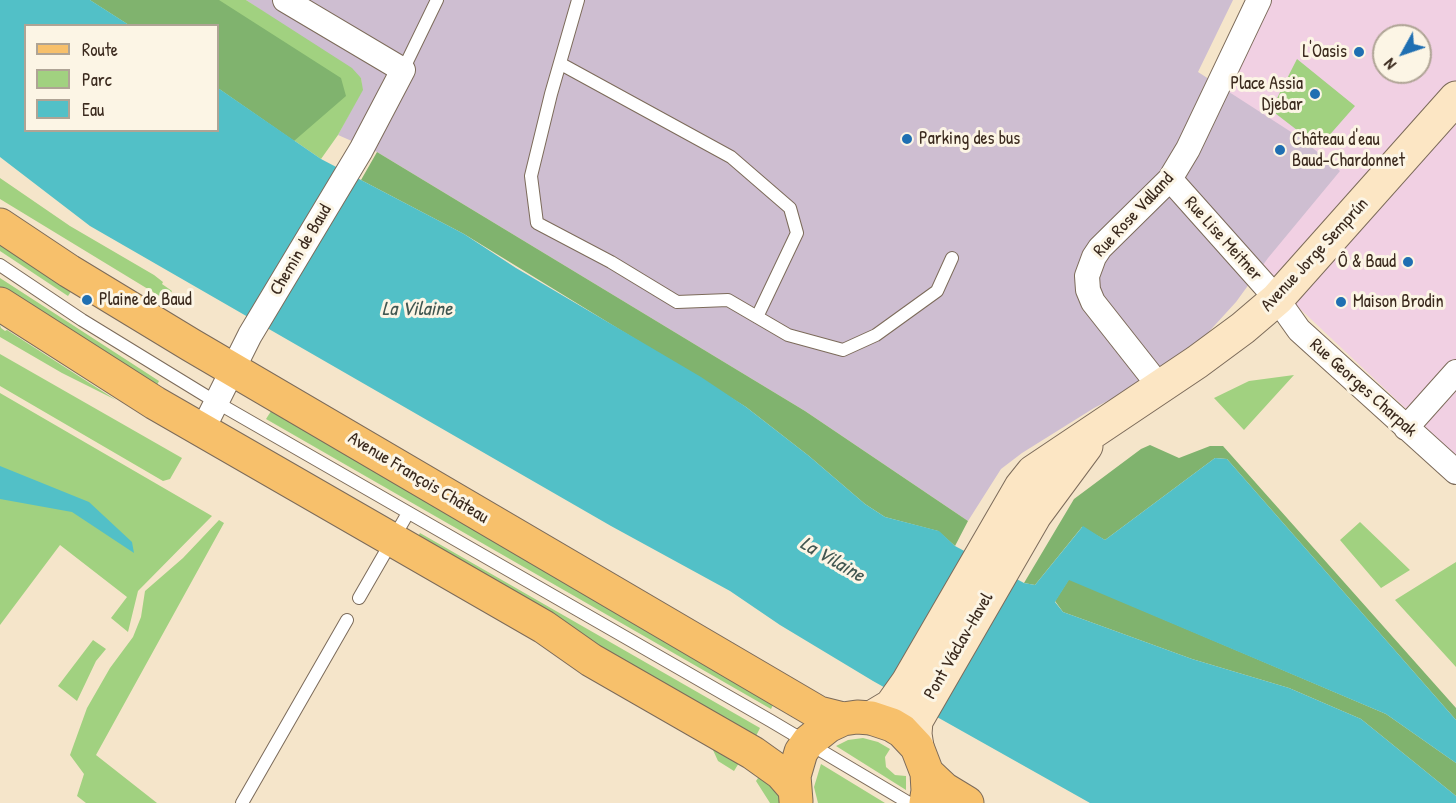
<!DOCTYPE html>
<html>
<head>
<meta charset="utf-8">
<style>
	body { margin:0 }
	#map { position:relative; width:1456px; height:803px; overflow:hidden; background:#f5e5ca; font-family:"Patrick Hand",sans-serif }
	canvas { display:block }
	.legend { position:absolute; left:24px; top:24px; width:195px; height:108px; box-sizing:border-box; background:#fcf5e5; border:2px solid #afa495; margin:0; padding:8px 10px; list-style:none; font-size:18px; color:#3b2a1e }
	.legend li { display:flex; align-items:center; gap:12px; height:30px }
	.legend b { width:30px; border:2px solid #afa495 }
	.north { position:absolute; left:1372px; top:24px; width:60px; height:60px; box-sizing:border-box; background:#fcf5e5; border:2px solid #afa495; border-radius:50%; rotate:230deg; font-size:16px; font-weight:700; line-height:24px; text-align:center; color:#3b2a1e }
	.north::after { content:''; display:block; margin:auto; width:21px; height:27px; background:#1f6fb2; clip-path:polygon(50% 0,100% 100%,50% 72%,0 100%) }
</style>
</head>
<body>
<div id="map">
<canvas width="1456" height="803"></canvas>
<ul class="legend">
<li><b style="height:8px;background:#f7c06b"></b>Route</li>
<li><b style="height:16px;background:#a1d180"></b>Parc</li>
<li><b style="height:16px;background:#52c0c7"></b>Eau</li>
</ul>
<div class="north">N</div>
</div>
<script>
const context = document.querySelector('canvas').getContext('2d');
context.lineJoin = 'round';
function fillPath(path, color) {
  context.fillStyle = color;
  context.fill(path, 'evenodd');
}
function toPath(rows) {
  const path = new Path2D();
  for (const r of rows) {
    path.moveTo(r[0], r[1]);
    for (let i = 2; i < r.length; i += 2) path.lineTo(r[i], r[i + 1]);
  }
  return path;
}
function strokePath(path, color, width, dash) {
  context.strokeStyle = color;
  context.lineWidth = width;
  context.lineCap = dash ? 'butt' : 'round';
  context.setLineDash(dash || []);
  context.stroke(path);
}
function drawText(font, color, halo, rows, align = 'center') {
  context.font = font + ' "Patrick Hand",sans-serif';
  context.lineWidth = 6;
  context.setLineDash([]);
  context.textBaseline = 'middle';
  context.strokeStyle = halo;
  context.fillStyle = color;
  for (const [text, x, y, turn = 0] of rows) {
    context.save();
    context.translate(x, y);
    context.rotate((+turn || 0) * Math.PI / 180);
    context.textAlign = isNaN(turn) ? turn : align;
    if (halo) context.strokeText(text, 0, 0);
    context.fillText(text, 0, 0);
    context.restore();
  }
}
const built = toPath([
	[1265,0,1456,0,1456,456,1173,189],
	[1384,36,1420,36,1420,72,1384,72]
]);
const industrial = toPath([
	[246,0,1233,0,1198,72,1302,139,1340,171,1268,258,1236,302,1194,348,1125,392,1094,408,1022,453,1001,469,968,521,805,411,377,152,338,135,362,90,361,78]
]);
const green = toPath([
	[90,0,246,0,352,68,361,78,363,90,338,135,321,159,218,88,218,26,129,25],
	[1297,59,1355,106,1319,147,1271,110],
	[0,178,70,226,154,275,163,282,162,284,172,291,166,300,0,199],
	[0,236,74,287,68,296,0,251],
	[0,278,159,381,156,387,0,290],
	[0,325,1,328,5,331,7,330,116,400,62,373,0,337],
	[0,354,182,458,170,479,163,481,0,386],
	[1294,375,1244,430,1214,398,1249,381],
	[0,393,212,516,138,591,128,632,111,618,127,597,60,545,0,625],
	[273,408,777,697,771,709,266,419],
	[219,520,224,523,96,755,157,803,86,803,77,796,84,774,70,755,87,708,110,668,133,637,141,617,145,591,183,558],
	[1360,522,1410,570,1381,588,1340,540],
	[420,533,760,728,754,740,413,544],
	[1456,562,1456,667,1395,600],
	[93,640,106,649,96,661,77,701,58,686],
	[863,738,878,742,890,749,885,757,886,767,895,775,906,776,906,790,836,746,848,740],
	[708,739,742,758,734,771,718,761],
	[821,764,885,803,818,803,814,787],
	[764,769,787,803,770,803,756,781]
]);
const forest = toPath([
	[90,0,219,0,341,78,346,96,294,141,218,88,218,26,129,25],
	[377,152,805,411,968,521,955,546,938,531,885,517,865,504,809,456,746,407,464,234,361,180],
	[1150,445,1179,458,1210,446,1223,446,1456,708,1456,720,1227,459,1215,458,1105,540,1082,527,1035,585,1024,583,1074,499,1141,449],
	[1069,579,1386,714,1456,763,1456,796,1361,719,1289,688,1192,659,1063,612,1055,601]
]);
const water = toPath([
	[0,0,90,0,129,25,26,26,26,130,218,130,218,88,321,159,464,234,516,268,701,377,746,407,809,456,865,504,885,517,939,531,955,546,1024,583,1035,585,1083,526,1105,540,1215,458,1227,459,1456,720,1456,763,1386,714,1069,580,1055,602,1063,612,1192,659,1289,688,1361,719,1456,796,1456,803,1090,803,873,681,780,625,730,591,611,526,90,226,0,157],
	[0,466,89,502,132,542,134,553,72,512,0,499]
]);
const lane = toPath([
	[578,0,551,94,531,176,537,223,611,262,677,302,728,300,788,335,843,350,876,335,937,291,952,258],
	[561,64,731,157,790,208,797,233,757,317],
	[403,70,437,0],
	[0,265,82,320,216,402,771,721,909,803],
	[359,598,408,513],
	[242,803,347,620]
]);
const street = toPath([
	[1170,179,1277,299,1299,330,1456,472],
	[1160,387,1093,302,1088,290,1087,276,1094,257,1100,248,1170,179,1188,149,1259,0],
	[1406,428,1456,372],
	[202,431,250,335,361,150,403,70,285,0]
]);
const secondary = toPath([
	[871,718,891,706,908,682,1021,487,1033,472,1197,362,1243,328,1277,299,1456,98],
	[917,747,915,734,916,721,931,695,1035,515,1086,446]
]);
const primary = toPath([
	[0,225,69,271,191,345,819,713,843,719],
	[0,304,155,403,544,627,591,660,753,753,781,773,794,788],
	[927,773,944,789,967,803],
	[796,801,794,776,801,752,808,742,828,726,843,719,857,717,871,718,892,725,902,731,917,747,927,773,928,791,926,803]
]);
const markers = [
	[1359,52,6,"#1f6fb2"],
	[1315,94,6,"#1f6fb2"],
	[907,139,6,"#1f6fb2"],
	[1280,150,6,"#1f6fb2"],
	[1408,262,6,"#1f6fb2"],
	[87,300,6,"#1f6fb2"],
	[1341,302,6,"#1f6fb2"]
];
const poiNames = [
	["L'Oasis",1347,52,"right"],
	["Place Assia",1303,84,"right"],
	["Djebar",1303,105,"right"],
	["Parking des bus",919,139],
	["Château d'eau",1292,140],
	["Baud-Chardonnet",1292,161],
	["Ô & Baud",1396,262,"right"],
	["Plaine de Baud",99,300],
	["Maison Brodin",1353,302]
];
const streetNames = [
	["Rue Rose Valland",1134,215,-47],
	["Rue Lise Meitner",1223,239,48],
	["Chemin de Baud",301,250,-59],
	["Avenue Jorge Semprún",1315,255,-47],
	["Rue Georges Charpak",1363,388,42],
	["Avenue François Château",418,478,31],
	["Pont Václav-Havel",959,646,-60]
];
const waterNames = [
	["La Vilaine",417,310],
	["La Vilaine",832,560,30]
];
fillPath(built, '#f1d0e3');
fillPath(industrial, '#cebed1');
fillPath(green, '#a1d180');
fillPath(forest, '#80b36e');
fillPath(water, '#52c0c7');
strokePath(lane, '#7c6b5a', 14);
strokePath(street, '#7c6b5a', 26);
strokePath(secondary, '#7c6b5a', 35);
strokePath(primary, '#7c6b5a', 35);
strokePath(lane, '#fff', 12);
strokePath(street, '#fff', 24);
strokePath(secondary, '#fce6c4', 33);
strokePath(primary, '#f7c06b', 33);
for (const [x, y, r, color] of markers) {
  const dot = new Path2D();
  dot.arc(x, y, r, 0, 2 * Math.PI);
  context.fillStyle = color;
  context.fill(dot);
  strokePath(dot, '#fcf5e5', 2);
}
drawText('18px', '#3b2a1e', '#fcf5e5', poiNames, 'left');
drawText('18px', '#3b2a1e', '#fcf5e5', streetNames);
drawText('italic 20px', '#425751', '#fcf5e5', waterNames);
</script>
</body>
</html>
